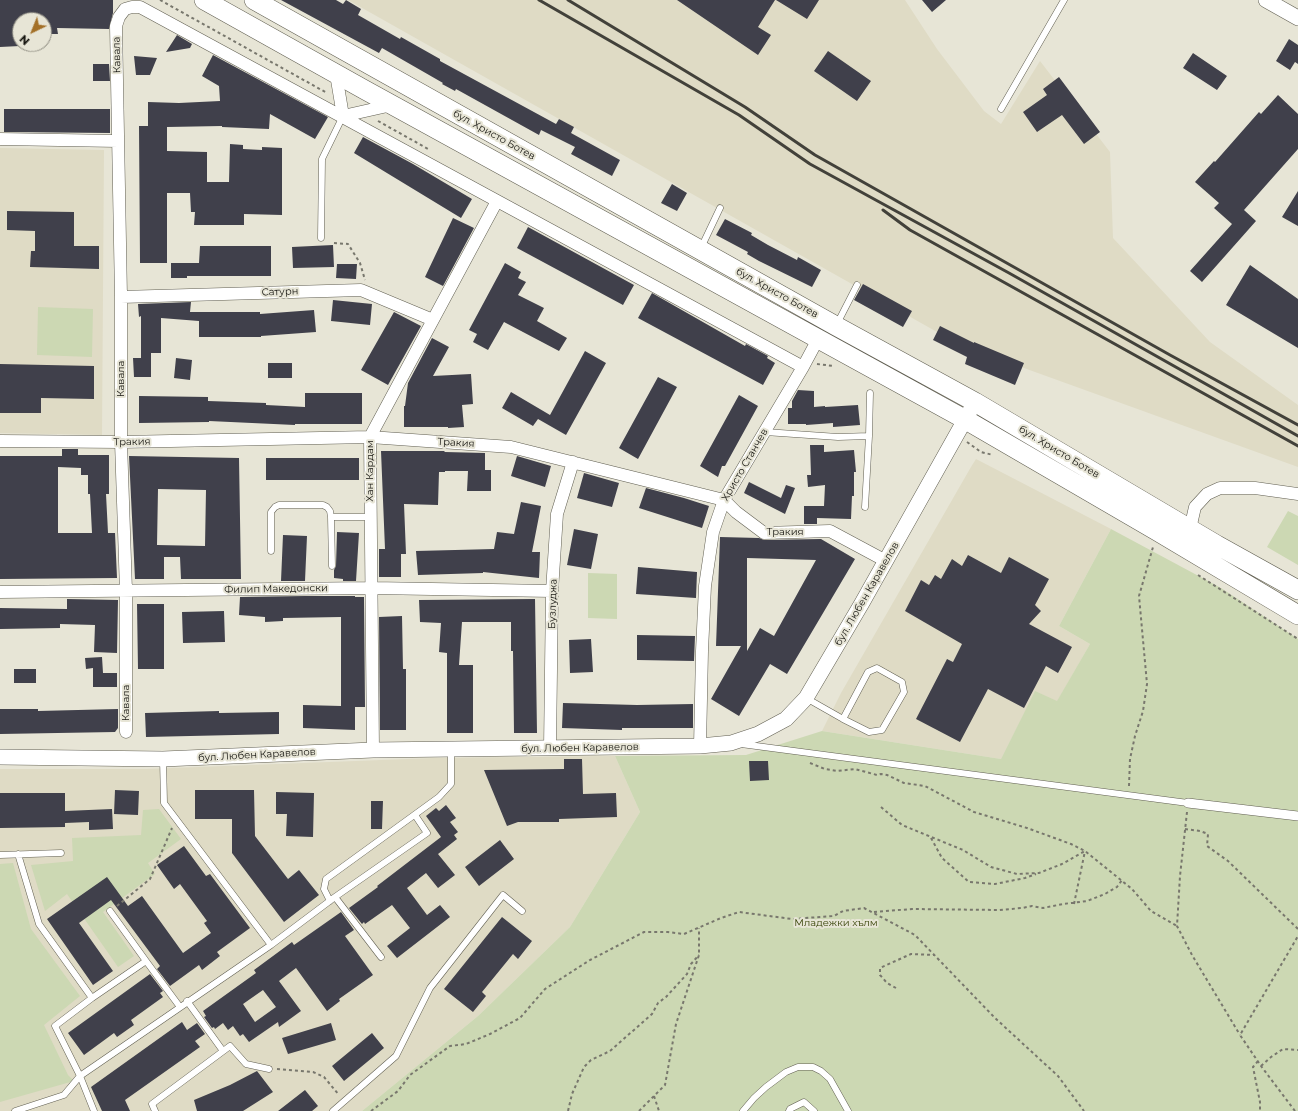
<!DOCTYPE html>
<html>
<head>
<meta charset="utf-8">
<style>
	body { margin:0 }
	#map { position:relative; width:1298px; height:1111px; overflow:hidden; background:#e7e5d6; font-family:Montserrat,sans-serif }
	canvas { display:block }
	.north { position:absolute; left:12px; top:12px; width:40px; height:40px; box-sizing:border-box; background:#e7e5d6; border:1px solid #939186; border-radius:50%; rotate:223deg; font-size:11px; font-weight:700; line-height:16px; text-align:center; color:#15140f }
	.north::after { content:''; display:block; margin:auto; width:14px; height:18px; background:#a37028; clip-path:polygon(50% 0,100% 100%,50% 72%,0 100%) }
</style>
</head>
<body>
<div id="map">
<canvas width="1298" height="1111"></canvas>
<div class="north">N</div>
</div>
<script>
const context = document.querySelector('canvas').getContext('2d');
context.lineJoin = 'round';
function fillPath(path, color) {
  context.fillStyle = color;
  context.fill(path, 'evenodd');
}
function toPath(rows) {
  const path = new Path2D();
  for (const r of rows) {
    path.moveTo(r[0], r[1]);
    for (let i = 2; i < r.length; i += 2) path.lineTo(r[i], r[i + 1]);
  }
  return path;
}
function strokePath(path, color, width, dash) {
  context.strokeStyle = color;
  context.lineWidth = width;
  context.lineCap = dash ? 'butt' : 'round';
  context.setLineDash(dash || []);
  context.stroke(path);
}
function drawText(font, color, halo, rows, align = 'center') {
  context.font = font + ' Montserrat,sans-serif';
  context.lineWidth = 4;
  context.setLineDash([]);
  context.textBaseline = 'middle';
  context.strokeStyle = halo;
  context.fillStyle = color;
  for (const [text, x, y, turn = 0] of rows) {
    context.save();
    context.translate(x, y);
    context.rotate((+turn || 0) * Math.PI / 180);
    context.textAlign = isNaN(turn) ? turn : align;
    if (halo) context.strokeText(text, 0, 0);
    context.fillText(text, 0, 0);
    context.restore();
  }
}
const built = toPath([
	[348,0,905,0,937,49,984,111,1001,124,1040,61,1110,152,1113,238,1210,342,1298,405,1298,467,1024,368,973,347,953,341],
	[0,148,104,150,102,435,0,433],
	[976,459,1111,529,1059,626,1090,644,1057,702,1035,692,1001,759,822,731,841,693,971,467],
	[615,756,640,812,570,927,478,1016,362,1111,0,1111,0,769,146,769,434,758]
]);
const green = toPath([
	[38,307,93,309,92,357,37,355],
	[1288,511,1298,516,1298,565,1267,547],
	[1111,529,1221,588,1298,639,1298,1111,362,1111,478,1016,570,927,640,812,615,756,746,755,822,731,1001,759,1035,691,1057,701,1090,644,1059,626],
	[588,573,617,574,617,619,588,618],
	[159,809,181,839,148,863,155,874,103,912,134,956,118,967,67,894,45,911,31,865,73,861,72,838,141,835,143,810],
	[13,863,31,929,80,996,44,1025,68,1075,74,1081,0,1102,0,864]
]);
const building = toPath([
	[0,0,113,0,113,13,109,29,57,28,58,34,44,34,44,20,20,20,20,46,0,47],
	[281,0,336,0,343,4,346,0,361,9,358,15,400,39,401,37,440,59,440,61,556,124,559,119,574,127,571,133,620,160,612,176,571,154,575,147,541,130,539,135,456,89,455,91,442,84,443,83,382,48,379,53],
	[677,0,775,0,758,27,771,35,758,55],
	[776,0,819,0,807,19],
	[922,0,946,0,932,12],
	[177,35,192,44,190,48,166,52],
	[1289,39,1298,45,1298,64,1295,62,1290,70,1276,61],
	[828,51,871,81,857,101,814,71],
	[1193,53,1227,76,1217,90,1183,68],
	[213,55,328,117,315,139,270,114,269,129,222,127,222,126,167,127,167,151,207,152,207,182,229,182,230,144,243,145,243,149,262,150,262,147,282,148,282,215,244,214,244,225,194,225,195,212,191,212,190,193,167,193,167,263,140,263,139,126,148,126,148,102,179,103,220,101,219,86,202,76],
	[134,56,157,58,150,75,136,75],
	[93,64,109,64,110,81,93,81],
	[1059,77,1100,132,1084,144,1062,115,1037,132,1023,112,1047,95,1043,89],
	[1278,95,1298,114,1298,149,1244,210,1256,221,1202,282,1190,271,1232,224,1214,208,1219,203,1195,182,1214,161,1215,162,1259,112,1261,114],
	[4,109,110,109,110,133,4,132],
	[363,137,413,164,472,199,461,218,354,153],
	[672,184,687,193,677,211,661,203],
	[1298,191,1298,226,1282,217],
	[7,211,74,212,74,246,99,246,99,269,30,267,31,251,35,251,35,231,7,230],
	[453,218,474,228,443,286,425,277],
	[725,219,752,233,751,235,768,245,797,260,798,257,821,270,812,287,759,261,747,254,748,252,716,235],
	[528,227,634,285,623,305,517,248],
	[333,245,334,267,293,268,292,247],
	[200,246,271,246,271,276,187,276,187,278,171,278,171,263,199,263],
	[505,263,521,272,518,278,526,282,518,295,544,308,537,321,567,338,559,351,504,322,488,350,473,342,477,334,469,330],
	[337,264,357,264,356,279,336,278],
	[1250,265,1298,299,1298,348,1226,305],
	[863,284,912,311,903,327,854,300],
	[652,293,745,346,746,344,768,356,767,358,775,363,763,385,638,318],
	[333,300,372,304,370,325,331,321],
	[191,302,190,312,260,312,260,314,314,310,316,332,261,336,261,337,199,337,199,321,161,318,161,353,151,353,151,377,134,377,133,358,141,358,141,316,139,317,138,304],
	[394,312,421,326,388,385,361,370],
	[940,326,974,343,974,342,1024,363,1015,385,965,364,967,357,933,340],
	[432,338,449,347,433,376,471,374,473,404,462,405,464,427,448,428,448,427,404,427,404,406,405,406,408,383],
	[585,351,606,363,566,435,538,419,533,426,502,408,511,392,550,415],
	[176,358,192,360,190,380,174,378],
	[268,363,292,363,292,378,268,378],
	[0,364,94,366,94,399,41,398,41,413,0,413],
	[658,377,677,387,638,459,619,448],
	[798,390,814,391,814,407,825,406,825,407,858,405,860,425,833,427,833,423,806,425,806,424,788,424,788,408,792,408,792,401],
	[305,393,362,393,362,424,295,424,295,425,209,421,209,422,139,423,139,396,208,397,208,401,266,403,266,405,305,407],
	[739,395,758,406,725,466,722,466,718,477,700,466],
	[810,445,824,445,824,452,854,450,856,472,854,472,854,496,852,496,851,519,817,518,817,524,804,524,804,506,824,506,825,485,808,487,807,475,811,475],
	[62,449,78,449,78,455,109,455,109,494,106,494,108,533,115,533,117,578,0,579,0,456,62,456],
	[58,467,81,468,81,475,88,475,88,494,90,494,92,533,58,533],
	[381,451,444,451,445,452,485,453,485,470,491,470,491,491,467,491,468,471,445,471,445,472,439,472,438,505,404,504,406,554,401,554,401,577,379,577,379,549,385,549],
	[129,456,239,458,241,579,181,579,180,557,164,557,164,579,135,579],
	[158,489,206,490,205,546,157,545],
	[517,456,551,466,545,487,511,476],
	[266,458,359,458,359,480,266,480],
	[584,473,619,483,612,507,577,498],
	[749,482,781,498,786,485,795,488,785,514,744,493],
	[646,488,684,498,709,506,702,528,639,508],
	[521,502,541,506,532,552,540,552,539,578,483,572,483,573,418,575,416,551,494,549,497,532,514,534],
	[574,529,598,534,591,569,567,565],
	[337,532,359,533,356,581,343,581,343,579,334,578,334,570,336,566],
	[283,535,307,536,305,581,281,581],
	[720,537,759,538,764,540,821,539,855,559,787,674,770,664,739,716,711,699,741,646,716,646],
	[747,558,816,560,774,636,760,628,747,651],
	[968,555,1001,573,1009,557,1049,579,1035,605,1041,611,1029,624,1072,647,1058,673,1046,666,1024,708,988,689,960,742,916,719,947,659,953,662,962,644,905,611,921,580,929,585,935,575,941,579,952,559,962,566],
	[638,567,697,572,696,598,636,594],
	[305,596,355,596,355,597,364,597,365,707,355,707,355,730,303,728,303,705,341,706,341,617,283,618,283,621,265,622,265,617,239,615,240,597],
	[67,599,118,600,117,653,94,652,95,625,60,624,60,628,0,629,0,608,67,609],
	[535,599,537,733,514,733,513,651,511,651,511,622,462,622,459,665,473,665,473,733,447,733,447,653,439,652,441,623,420,622,419,600],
	[137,604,164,604,164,669,138,669],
	[224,611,225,642,183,643,182,612],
	[402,616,403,669,406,669,406,730,380,730,379,617],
	[637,635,695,636,694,661,637,660],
	[591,639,593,672,570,673,569,640],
	[102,657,103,673,117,673,117,687,93,687,93,668,86,669,85,658],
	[14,669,36,669,36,683,14,683],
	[563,703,637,705,693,704,693,728,622,728,622,730,562,728],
	[0,709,38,709,38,711,118,709,118,728,115,732,0,734],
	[219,711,219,713,279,712,279,734,146,737,145,713],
	[564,759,582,759,583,794,616,793,617,817,559,819,559,822,518,822,507,826,484,770,564,769],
	[749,761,768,761,769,780,750,781],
	[115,790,139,791,138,815,114,814],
	[195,790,254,790,255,836,288,879,299,870,319,895,284,922,232,853,232,819,195,819],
	[276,792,314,793,313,837,286,836,287,814,276,814],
	[0,793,65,793,65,811,112,809,113,829,89,830,89,822,65,823,65,827,0,828],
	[371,801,383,801,382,829,371,829],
	[446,805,456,818,450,822,458,832,454,835,457,839,438,854,455,875,438,888,426,873,407,888,427,915,440,905,450,917,397,958,387,946,410,928,392,905,365,924,364,922,362,924,349,908,378,887,377,886,441,837,426,816,436,808,439,811],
	[500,840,514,859,479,886,465,867],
	[184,846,206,876,210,874,250,928,217,952,220,956,202,970,199,965,170,986,157,969,160,966,111,900,79,923,113,971,93,985,47,919,107,877,128,906,142,896,183,953,211,933,204,923,207,921,180,884,174,889,157,865],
	[341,912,354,930,345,936,373,975,339,999,340,1001,327,1011,296,968,279,981,301,1011,279,1027,278,1022,249,1042,243,1034,240,1036,233,1026,228,1030,223,1023,215,1029,214,1027,212,1028,204,1017,206,1016,203,1011,256,973,254,970,292,942,294,945],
	[263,990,276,1007,255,1022,243,1004],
	[502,917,532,941,518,959,513,954,482,992,486,996,473,1012,444,989],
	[150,974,163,991,160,993,163,997,131,1020,134,1025,117,1037,114,1033,84,1055,68,1033],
	[182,1022,187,1030,197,1023,205,1034,195,1041,200,1047,125,1100,130,1111,102,1111,91,1087],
	[331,1023,336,1040,288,1054,282,1038],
	[372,1033,384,1048,344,1081,332,1066],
	[257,1071,273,1092,243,1111,197,1111,194,1100,230,1085],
	[305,1090,318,1106,312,1111,278,1111]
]);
const path = toPath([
	[160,0,327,93],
	[378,121,430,150],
	[334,243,348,244,360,263,365,280],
	[817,364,833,366],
	[967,442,981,452,993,455],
	[1198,575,1298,639],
	[810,763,825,769,837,771,855,769,877,775,881,774,887,775,904,783,925,786,974,812,1027,828,1071,844,1085,851,1132,889,1151,911,1177,926],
	[1129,786,1130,759,1135,736,1143,711,1147,684,1139,596,1153,547],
	[881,807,902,825,963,850,991,867,1017,874,1039,873,1062,864,1085,851],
	[1187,812,1180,876,1177,926,1192,955,1240,1035],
	[1185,829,1200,831,1208,834,1207,846,1228,861,1298,929],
	[931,838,942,858,969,882,995,884,1025,878,1036,874],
	[1074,904,1085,851],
	[117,906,150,879,172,828],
	[874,912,912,909,999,910,1022,908,1032,906,1043,908,1063,904,1087,901,1105,894,1117,887,1122,880],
	[896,988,887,983,880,975,880,968,911,954,934,955],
	[1258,1061,1253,1067,1260,1102,1260,1111],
	[1261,1066,1271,1057,1283,1049,1298,1050],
	[277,1069,313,1072,324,1077,339,1095],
	[654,1096,659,1111],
	[371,1111,398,1091,410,1075,450,1046,466,1044,490,1034,520,1018,545,989,590,960,644,932,668,932,684,934,721,918,739,912,792,919,834,916,843,911,864,908,915,935,995,1018,1058,1076,1084,1111],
	[568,1111,572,1094,584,1067,591,1060,610,1051,652,1014,658,1003,666,997,687,974,691,964,699,955],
	[639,1111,665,1085,676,1024,699,955,699,928],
	[1295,1111,1261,1066,1240,1035,1298,936]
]);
const service = toPath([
	[1001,109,1064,0],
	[321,238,322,159,343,116],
	[701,248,720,208],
	[837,324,857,285],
	[765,432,838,437,869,436,870,393],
	[865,507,869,436],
	[331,517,332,566],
	[271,551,271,512,275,507,279,505,323,505,327,507,330,511,331,517,371,517],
	[806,698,843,719,869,732,882,730,904,692,902,682,877,668,868,672,843,719],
	[741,744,1188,803],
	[18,854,39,924,92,998,146,961,180,1007],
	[0,855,61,853],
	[335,897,381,957],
	[330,901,324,889,326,879,439,797,451,784,451,749],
	[110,911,146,961],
	[271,945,335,897,427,833,415,815],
	[92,998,55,1026,80,1076,94,1111],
	[187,1001,223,1051],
	[15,1111,64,1095,80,1076,271,945,164,803,163,759],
	[155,1111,152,1104,230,1046,246,1064,269,1069],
	[333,1111,396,1056,430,988,503,895,522,911],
	[743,1111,754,1098,766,1087,786,1072,798,1067,813,1067,821,1071,830,1079,848,1111],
	[789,1111,790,1109,804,1102,814,1111]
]);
const pedestrian = toPath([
	[1188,803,1298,816]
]);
const minor = toPath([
	[336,74,343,116,392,105],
	[0,139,118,141],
	[121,297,361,290,433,320],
	[0,441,121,442,370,437,511,447,724,500,736,512,764,533,830,531,886,561],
	[1190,529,1195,507,1207,494,1220,488,1255,488,1298,494],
	[0,592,372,588,552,591],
	[126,732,126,591,121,442,121,297,116,26,119,17,125,9,132,7,140,7,803,367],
	[700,746,702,651,705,586,713,532,724,500,803,367,818,339],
	[550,748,552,591,557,514,573,462],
	[373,750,370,437,497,201]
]);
const tertiary = toPath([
	[1266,0,1298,18],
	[0,757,163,759,373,750,700,746,731,743,758,734,786,719,806,698,862,603,975,402]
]);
const primary = toPath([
	[204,0,365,90,966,420,1157,531,1298,615],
	[254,0,836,326,975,402,1217,545,1298,590]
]);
const rail = toPath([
	[539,0,739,115,810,164,1009,273,1298,436],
	[568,0,745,107,815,155,1170,355,1298,425],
	[883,210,910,230,1298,446]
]);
const streetNames = [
	["Кавала",117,55,-91],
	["бул. Христо Ботев",494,135,29],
	["Сатурн",280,292,-2],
	["бул. Христо Ботев",777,293,29],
	["Кавала",121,379,-90],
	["Тракия",132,442,-1],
	["Тракия",456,443,4],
	["бул. Христо Ботев",1059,452,31],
	["Христо Станчев",745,465,-60],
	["Хан Кардам",370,471,-90],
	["Тракия",785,532],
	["Филип Македонски",276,589,-1],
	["бул. Любен Каравелов",867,594,-60],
	["Бузлуджа",553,604,-88],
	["Кавала",126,703,-90],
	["бул. Любен Каравелов",580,748,-1],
	["бул. Любен Каравелов",257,755,-3]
];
const parkNames = [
	["Младежки хълм",836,923]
];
fillPath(built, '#dfdbc5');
fillPath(green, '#ccd8b3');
fillPath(building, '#40404b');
strokePath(service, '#615f52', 7);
strokePath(pedestrian, '#615f52', 10);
strokePath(minor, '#615f52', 13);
strokePath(tertiary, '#615f52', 16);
strokePath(primary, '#615f52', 20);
strokePath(path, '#78776d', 2, [3, 3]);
strokePath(service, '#fff', 6);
strokePath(pedestrian, '#fff', 9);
strokePath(minor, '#fff', 12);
strokePath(tertiary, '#fff', 15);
strokePath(primary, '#fff', 19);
strokePath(rail, '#42413a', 3);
drawText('10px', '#15140f', '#e7e5d6', streetNames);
drawText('10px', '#364205', '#e7e5d6', parkNames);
</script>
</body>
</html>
